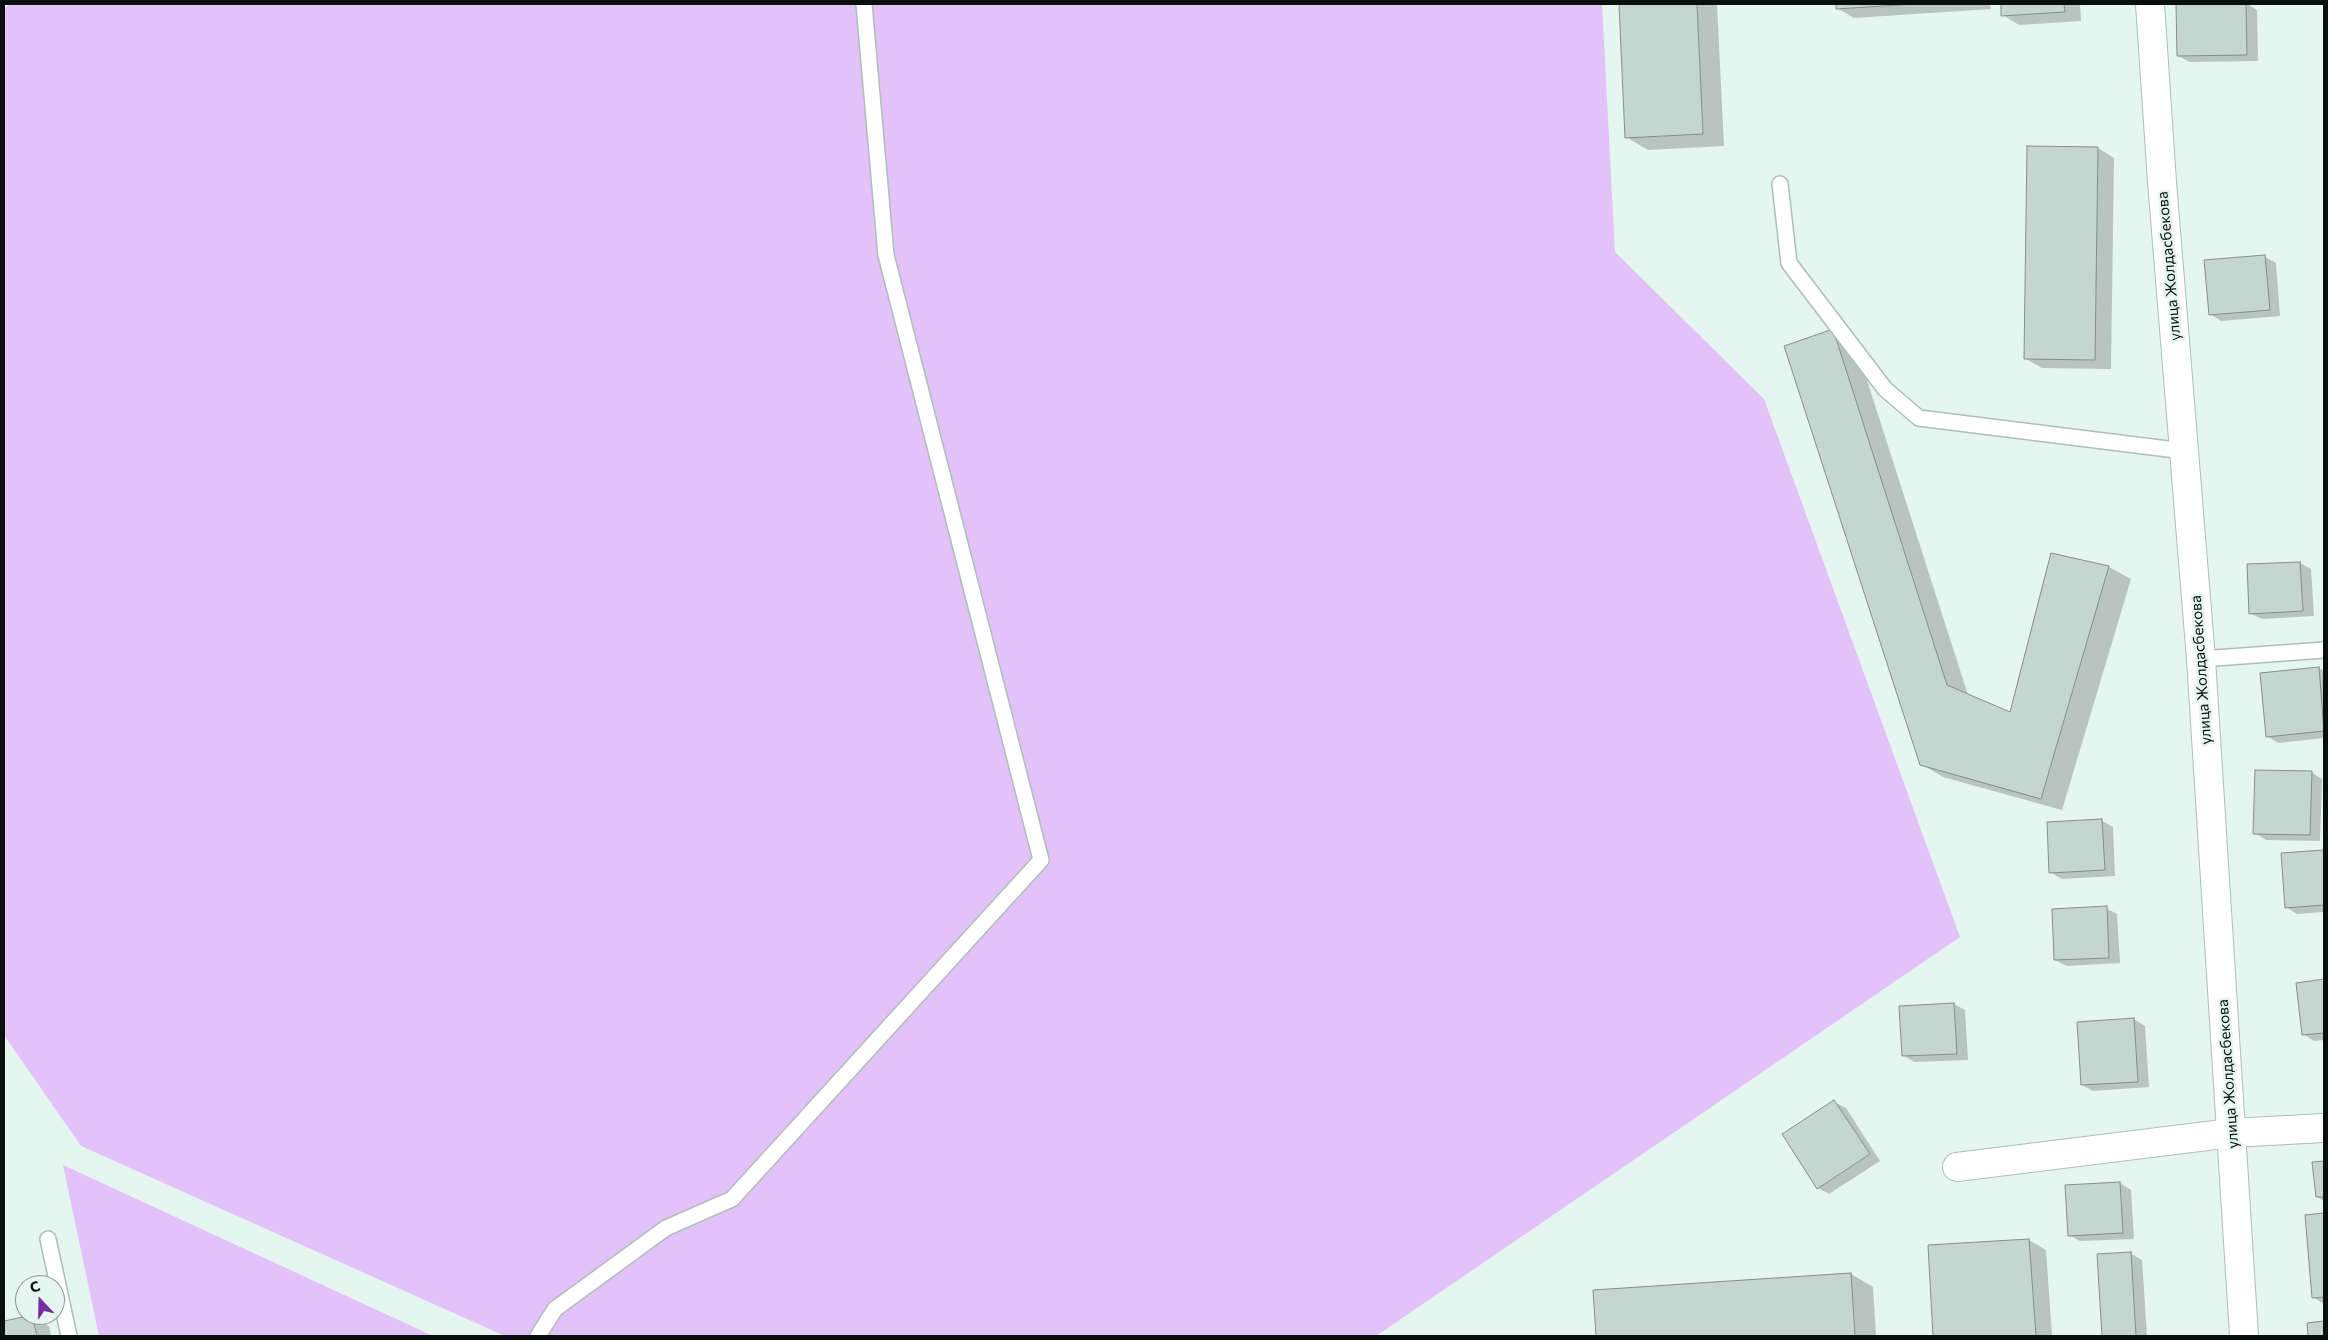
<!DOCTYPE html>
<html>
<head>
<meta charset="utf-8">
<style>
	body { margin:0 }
	#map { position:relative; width:2328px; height:1340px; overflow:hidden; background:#e5f5f0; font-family:Commissioner,sans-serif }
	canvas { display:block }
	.frame { position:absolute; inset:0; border:5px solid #090f0d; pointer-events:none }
	.north { position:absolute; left:15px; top:1275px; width:50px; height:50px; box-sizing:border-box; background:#e5f5f0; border:1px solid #8d9995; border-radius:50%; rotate:339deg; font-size:14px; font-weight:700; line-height:20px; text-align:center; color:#090f0d }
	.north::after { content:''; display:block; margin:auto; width:18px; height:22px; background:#772d9f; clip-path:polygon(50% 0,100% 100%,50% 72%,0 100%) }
</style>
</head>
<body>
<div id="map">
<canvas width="2328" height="1340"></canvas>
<div class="frame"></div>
<div class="north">С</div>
</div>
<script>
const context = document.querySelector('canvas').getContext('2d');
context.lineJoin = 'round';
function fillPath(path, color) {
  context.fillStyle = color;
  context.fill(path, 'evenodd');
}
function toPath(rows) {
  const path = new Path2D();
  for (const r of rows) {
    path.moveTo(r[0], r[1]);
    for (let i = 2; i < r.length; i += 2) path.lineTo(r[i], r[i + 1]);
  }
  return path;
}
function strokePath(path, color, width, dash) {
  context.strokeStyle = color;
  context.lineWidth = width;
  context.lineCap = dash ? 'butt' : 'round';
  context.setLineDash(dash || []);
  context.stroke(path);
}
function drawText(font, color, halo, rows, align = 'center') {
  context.font = font + ' Commissioner,sans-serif';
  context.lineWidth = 5;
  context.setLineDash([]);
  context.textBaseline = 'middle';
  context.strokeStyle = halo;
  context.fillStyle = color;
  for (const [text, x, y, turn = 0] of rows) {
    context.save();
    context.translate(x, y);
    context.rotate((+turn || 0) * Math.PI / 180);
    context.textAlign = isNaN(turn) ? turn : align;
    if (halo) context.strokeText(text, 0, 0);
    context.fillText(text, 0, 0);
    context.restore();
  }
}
const green = toPath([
	[10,4,1602,4,1615,252,1764,399,1960,937,1376,1336,505,1336,81,1146,4,1035,4,9],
	[63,1165,433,1336,99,1336]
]);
const shadow = toPath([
	[1620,4,1717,4,1724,146,1648,150,1626,137],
	[1837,4,1990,4,1991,9,1854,18,1837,8],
	[2002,4,2080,4,2081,21,2019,25,2003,15],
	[2178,4,2247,4,2257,10,2258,61,2190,62,2178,56],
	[2098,148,2114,158,2111,369,2042,368,2026,359],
	[2265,257,2276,263,2280,316,2221,321,2210,314],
	[1833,330,1855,343,1968,695,2011,714,2052,554,2109,567,2131,579,2062,810,1943,777,1921,764],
	[2300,563,2311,569,2314,616,2262,619,2250,613],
	[2319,668,2324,671,2324,738,2278,743,2267,736],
	[2311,772,2322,779,2320,841,2266,840,2255,833],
	[2102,821,2113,827,2115,876,2062,879,2050,872],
	[2324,851,2324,912,2297,914,2286,907,2282,854],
	[2106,908,2117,914,2120,963,2067,966,2055,960],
	[2324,981,2324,1040,2314,1041,2303,1034,2297,984],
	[1954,1004,1965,1010,1968,1060,1914,1062,1903,1055],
	[2134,1019,2145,1026,2149,1087,2093,1091,2082,1085],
	[1834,1102,1846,1108,1880,1161,1829,1194,1818,1188],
	[2324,1162,2324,1201,2317,1197,2314,1163],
	[2120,1183,2131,1190,2134,1239,2080,1241,2069,1235,2067,1186],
	[2324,1215,2324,1304,2313,1297,2307,1216],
	[2029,1240,2046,1250,2052,1336,1935,1336,1929,1246],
	[2130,1253,2142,1260,2147,1336,2103,1336,2098,1255],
	[1851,1274,1873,1287,1876,1336,1597,1336,1594,1291],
	[32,1316,49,1326,51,1336,4,1336,4,1323]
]);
const building = toPath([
	[1619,4,1697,4,1703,134,1625,138,1619,4],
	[1836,4,1915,4,1836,9,1836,4],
	[2001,4,2064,4,2065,12,2001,16,2001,4],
	[2176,4,2246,4,2247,55,2177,56,2176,4],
	[2027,146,2098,147,2095,360,2024,359,2027,146],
	[2265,255,2270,310,2209,315,2204,260,2265,255],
	[1833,329,1947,685,2010,712,2051,553,2109,566,2041,799,1920,765,1784,346,1833,329],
	[2300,562,2303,611,2249,614,2247,564,2300,562],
	[2319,667,2324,731,2266,737,2260,673,2319,667],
	[2255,770,2312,771,2310,835,2253,834,2255,770],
	[2102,819,2105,870,2049,873,2047,822,2102,819],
	[2324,850,2324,905,2285,908,2281,853,2324,850],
	[2107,906,2109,958,2054,960,2052,909,2107,906],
	[2324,979,2324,1033,2302,1035,2296,983,2324,979],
	[1954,1003,1957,1054,1902,1056,1899,1006,1954,1003],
	[2134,1018,2138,1082,2081,1085,2077,1022,2134,1018],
	[1834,1100,1870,1154,1817,1189,1782,1134,1834,1100],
	[2324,1161,2324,1197,2316,1197,2312,1162,2324,1161],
	[2120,1182,2123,1233,2068,1236,2065,1185,2120,1182],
	[2324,1213,2324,1297,2312,1298,2305,1215,2324,1213],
	[2029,1239,2036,1336,1933,1336,1928,1245,2029,1239],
	[2131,1252,2136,1336,2102,1336,2097,1254,2131,1252],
	[1851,1273,1855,1336,1596,1336,1593,1290,1851,1273],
	[32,1315,37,1336,4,1336,4,1321,32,1315],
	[2324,1321,2324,1336,2308,1336,2307,1323,2324,1321]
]);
const lane = toPath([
	[1780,184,1789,263,1885,389,1919,418,2184,451],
	[2201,659,2324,650],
	[48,1239,69,1336],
	[538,1336,555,1309,666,1228,732,1199,1041,860,886,255,864,4]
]);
const street = toPath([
	[2150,4,2162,182,2201,659,2244,1336],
	[1957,1167,2231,1133,2324,1128]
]);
const streetNames = [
	["улица Жолдасбекова",2169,266,-95],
	["улица Жолдасбекова",2201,670,-94],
	["улица Жолдасбекова",2228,1074,-94]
];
fillPath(green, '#e2c2f8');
fillPath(shadow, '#0003');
fillPath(building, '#c5d5d0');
strokePath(building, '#818f8b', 1);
strokePath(lane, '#aebeb9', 18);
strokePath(street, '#aebeb9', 30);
strokePath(lane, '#fff', 15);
strokePath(street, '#fff', 28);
drawText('15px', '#090f0d', '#e5f5f0', streetNames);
</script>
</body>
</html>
